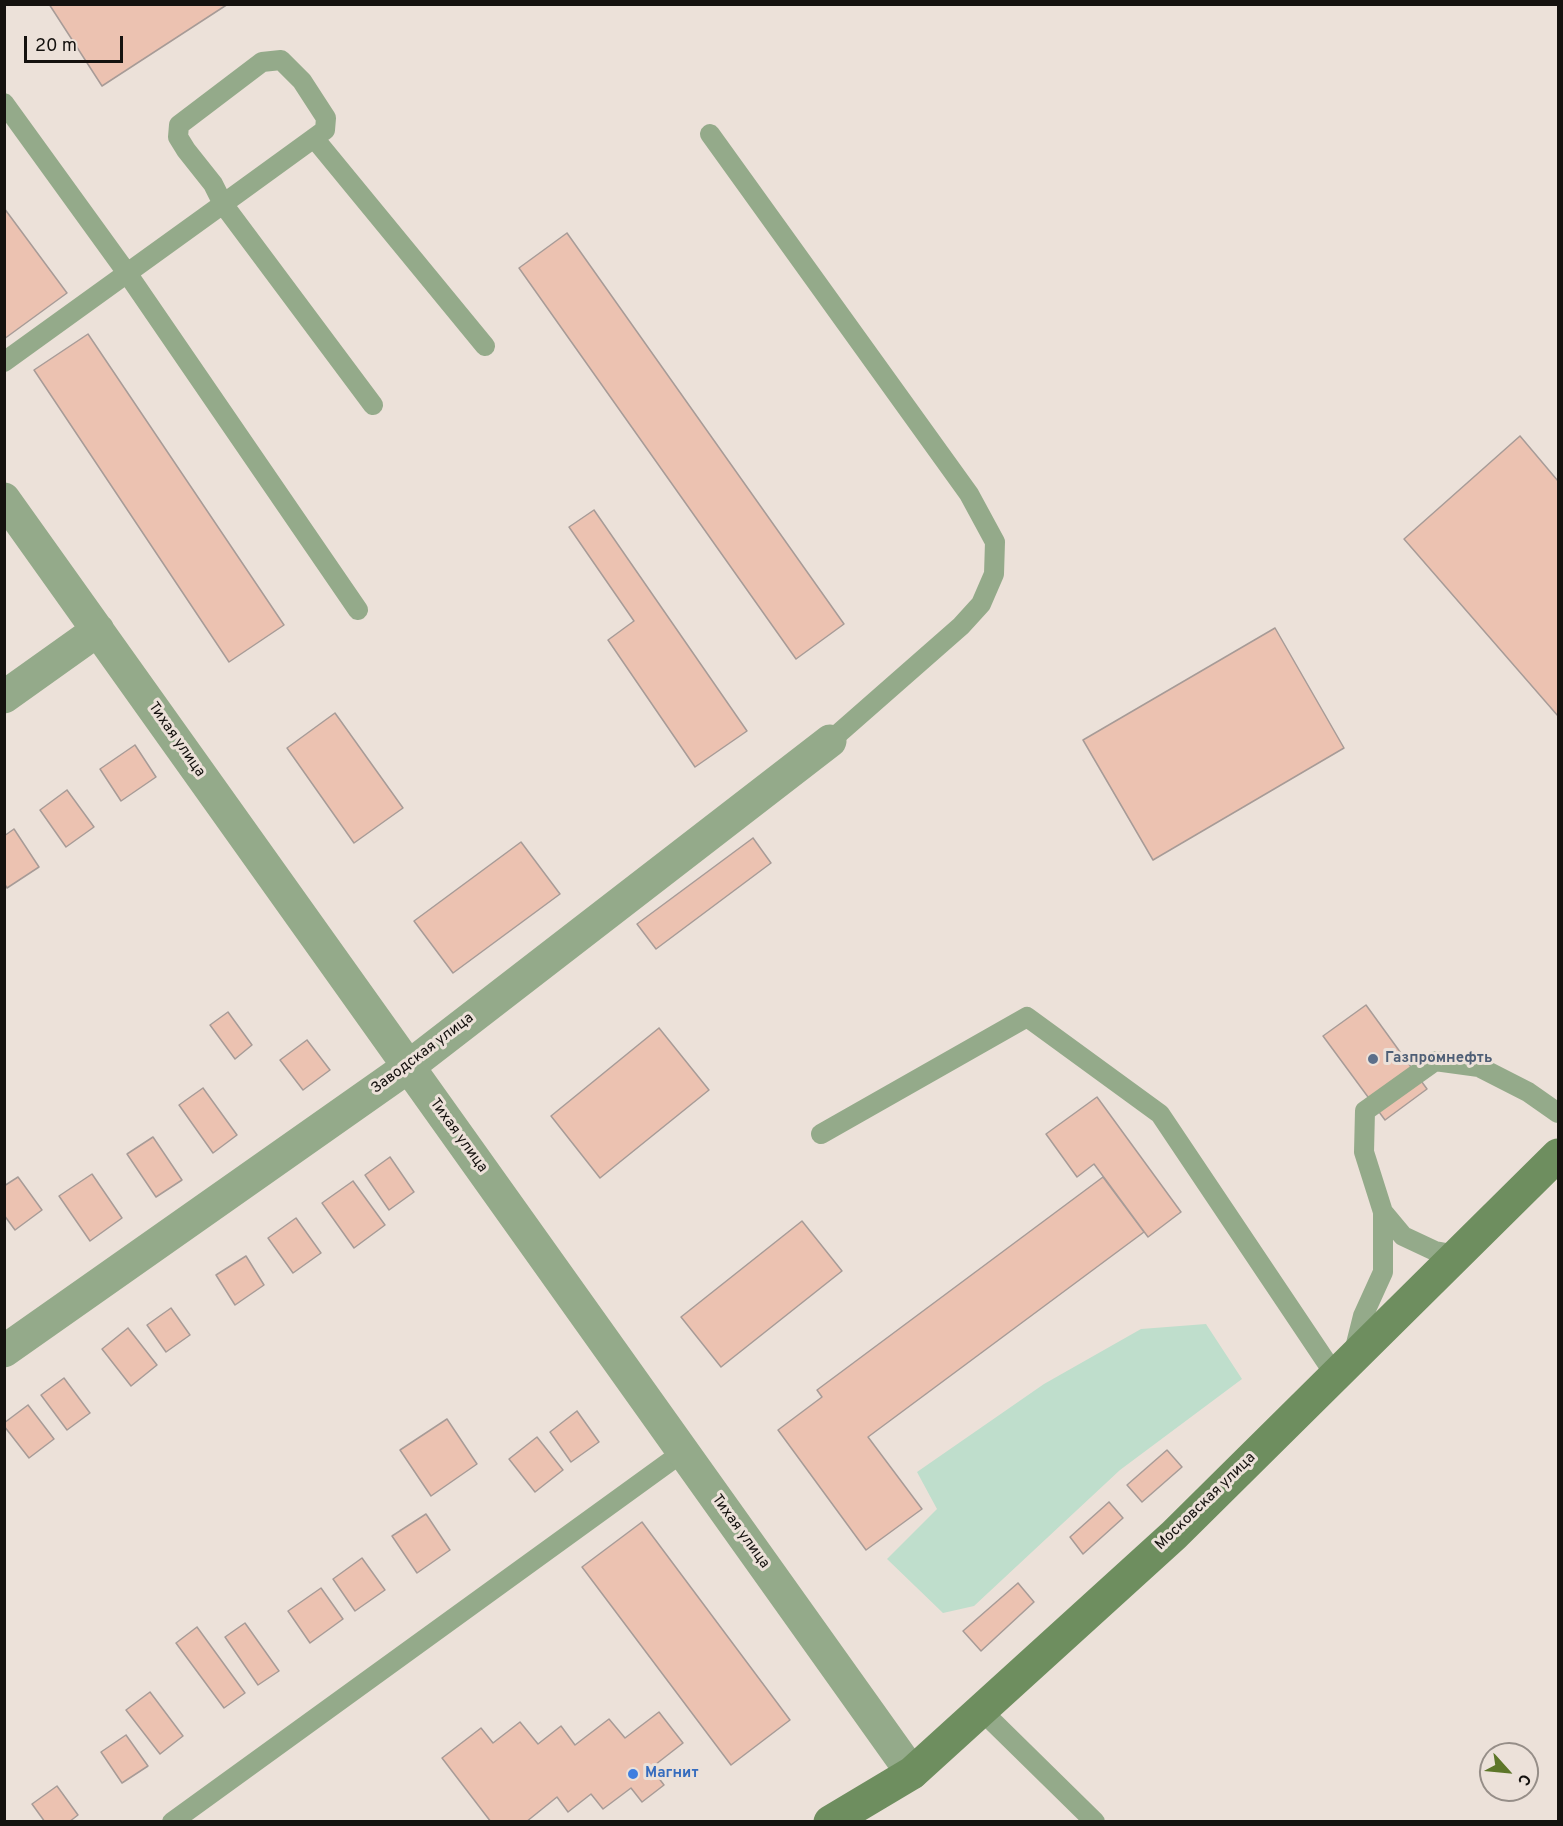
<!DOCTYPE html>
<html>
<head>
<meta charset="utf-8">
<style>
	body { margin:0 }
	#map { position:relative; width:1563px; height:1826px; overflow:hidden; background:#ece1d9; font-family:Overpass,sans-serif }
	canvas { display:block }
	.frame { position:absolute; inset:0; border:6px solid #15120f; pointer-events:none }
	.north { position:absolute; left:1479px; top:1742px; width:60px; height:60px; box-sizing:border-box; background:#ece1d9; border:2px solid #968e88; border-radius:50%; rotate:117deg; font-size:16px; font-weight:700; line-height:24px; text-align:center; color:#15120f }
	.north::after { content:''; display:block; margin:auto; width:21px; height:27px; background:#5d7629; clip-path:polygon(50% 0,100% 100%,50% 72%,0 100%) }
	.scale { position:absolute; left:24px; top:36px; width:99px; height:27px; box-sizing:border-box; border:3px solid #15120f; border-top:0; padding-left:8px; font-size:18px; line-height:21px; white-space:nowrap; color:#15120f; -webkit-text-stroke:4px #ece1d9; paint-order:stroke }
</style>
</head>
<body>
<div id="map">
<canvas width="1563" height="1826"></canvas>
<div class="frame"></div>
<div class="north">С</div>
<div class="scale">20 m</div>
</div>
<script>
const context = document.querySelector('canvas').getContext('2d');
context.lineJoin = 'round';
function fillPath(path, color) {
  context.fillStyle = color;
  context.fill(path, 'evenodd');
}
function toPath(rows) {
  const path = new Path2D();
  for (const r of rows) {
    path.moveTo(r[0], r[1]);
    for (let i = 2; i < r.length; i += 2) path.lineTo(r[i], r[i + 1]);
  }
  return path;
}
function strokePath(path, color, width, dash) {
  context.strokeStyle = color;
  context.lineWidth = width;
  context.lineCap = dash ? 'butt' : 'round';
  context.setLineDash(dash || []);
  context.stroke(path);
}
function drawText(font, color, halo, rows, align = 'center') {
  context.font = font + ' Overpass,sans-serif';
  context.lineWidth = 6;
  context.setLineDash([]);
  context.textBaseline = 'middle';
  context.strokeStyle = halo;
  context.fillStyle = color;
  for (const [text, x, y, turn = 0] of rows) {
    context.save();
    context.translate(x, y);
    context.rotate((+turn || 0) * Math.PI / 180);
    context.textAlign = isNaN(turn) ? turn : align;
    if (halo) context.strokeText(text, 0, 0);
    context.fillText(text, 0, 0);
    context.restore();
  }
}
const green = toPath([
	[1206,1324,1242,1379,1120,1470,974,1606,943,1613,887,1559,937,1509,917,1472,1044,1384,1141,1329]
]);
const building = toPath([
	[49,4,228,4,102,86,49,4],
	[4,208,67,293,4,339,4,208],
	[567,233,844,624,796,659,519,268,567,233],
	[88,334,284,625,229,662,34,370,88,334],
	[1520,436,1558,481,1558,716,1404,539,1520,436],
	[594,510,747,731,695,767,608,640,634,621,569,527,594,510],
	[1275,628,1344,748,1153,860,1083,740,1275,628],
	[335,713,403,808,354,843,287,748,335,713],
	[135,745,156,777,121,801,100,769,135,745],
	[67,790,94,827,66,847,40,810,67,790],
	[14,829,39,867,7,888,4,883,4,836,14,829],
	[753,838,771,863,656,949,637,924,753,838],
	[521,842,560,894,453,973,414,921,521,842],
	[1366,1005,1427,1089,1385,1120,1323,1036,1366,1005],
	[228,1012,252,1045,235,1059,210,1025,228,1012],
	[659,1028,709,1090,600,1178,551,1116,659,1028],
	[307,1040,330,1070,303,1090,280,1060,307,1040],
	[203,1088,237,1135,213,1153,179,1105,203,1088],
	[1097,1097,1181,1212,1148,1237,1094,1164,1077,1177,1046,1134,1097,1097],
	[153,1137,182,1180,156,1197,127,1154,153,1137],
	[390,1157,414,1192,389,1210,365,1175,390,1157],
	[92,1174,122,1218,90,1241,59,1196,92,1174],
	[18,1177,42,1210,15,1230,4,1215,4,1186,18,1177],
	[1103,1177,1144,1232,868,1437,922,1509,866,1550,778,1430,822,1397,817,1390,1103,1177],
	[353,1181,385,1225,354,1248,322,1203,353,1181],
	[296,1218,321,1253,293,1273,268,1238,296,1218],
	[802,1221,842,1271,721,1367,681,1317,802,1221],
	[246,1256,264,1285,235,1305,216,1275,246,1256],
	[171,1308,190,1335,166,1352,147,1325,171,1308],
	[128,1328,157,1365,131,1386,102,1349,128,1328],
	[64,1378,90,1413,67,1430,41,1395,64,1378],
	[28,1405,54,1439,29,1458,4,1426,4,1423,28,1405],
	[577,1411,599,1442,571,1462,550,1432,577,1411],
	[447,1419,477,1464,431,1496,400,1450,447,1419],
	[537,1437,563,1470,535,1492,509,1459,537,1437],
	[1167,1450,1182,1467,1142,1502,1127,1485,1167,1450],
	[1109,1502,1123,1518,1083,1554,1070,1537,1109,1502],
	[426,1514,450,1550,417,1573,392,1536,426,1514],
	[642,1522,790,1720,731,1765,582,1567,642,1522],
	[362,1558,385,1590,355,1611,333,1579,362,1558],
	[1018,1583,1034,1602,981,1651,963,1631,1018,1583],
	[321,1588,343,1619,310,1643,288,1611,321,1588],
	[245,1623,279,1671,258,1685,225,1637,245,1623],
	[197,1627,245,1693,224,1708,176,1643,197,1627],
	[150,1692,183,1736,160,1754,126,1710,150,1692],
	[659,1712,683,1743,651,1768,664,1785,642,1802,631,1788,603,1809,591,1794,568,1812,557,1797,526,1822,491,1822,442,1758,481,1728,493,1743,520,1722,538,1744,561,1726,575,1745,609,1719,625,1738,659,1712],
	[126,1735,148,1766,122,1783,101,1752,126,1735],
	[57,1786,78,1815,69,1822,45,1822,32,1804,57,1786]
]);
const lane = toPath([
	[4,103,127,273,358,610],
	[710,134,969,494,995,542,994,574,981,604,961,626,830,741],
	[314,138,485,346],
	[4,362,223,204,314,138,325,130,326,118,302,81,281,60,262,62,179,125,178,137,186,150,213,184,223,204,373,405],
	[821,1134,1027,1017,1160,1114,1335,1375],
	[1383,1212,1403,1236,1435,1251,1457,1255],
	[1354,1352,1363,1316,1383,1272,1383,1212,1364,1152,1365,1111,1435,1061,1479,1067,1528,1092,1558,1113],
	[981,1710,1095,1822],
	[172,1822,683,1452]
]);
const street = toPath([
	[4,499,912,1773],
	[4,697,98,630],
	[4,1351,408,1067,830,741]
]);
const secondary = toPath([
	[830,1822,912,1773,1174,1535,1558,1155]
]);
const markers = [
	[1373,1059,6,"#5c6f8a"],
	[633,1774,6,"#3f7fe0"]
];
const streetNames = [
	["Тихая улица",176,740,55],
	["Заводская улица",423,1054,-37],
	["Тихая улица",458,1136,54],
	["Московская улица",1206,1502,-44],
	["Тихая улица",740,1532,54]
];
const serviceNames = [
	["Газпромнефть",1385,1059]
];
const shopNames = [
	["Магнит",645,1774]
];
fillPath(green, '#bfdecc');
fillPath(building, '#ecc2b1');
strokePath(building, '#a79b97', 1.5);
strokePath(lane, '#94aa8a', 20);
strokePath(street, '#94aa8a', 33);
strokePath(secondary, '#6e8e5f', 33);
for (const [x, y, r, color] of markers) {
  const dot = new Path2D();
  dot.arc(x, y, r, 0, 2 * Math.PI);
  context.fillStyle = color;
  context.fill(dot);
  strokePath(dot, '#ece1d9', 2);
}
drawText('15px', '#15120f', '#ece1d9', streetNames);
drawText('bold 15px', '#4e5e75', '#ece1d9', serviceNames, 'left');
drawText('bold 15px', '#366cbe', '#ece1d9', shopNames, 'left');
</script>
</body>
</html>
